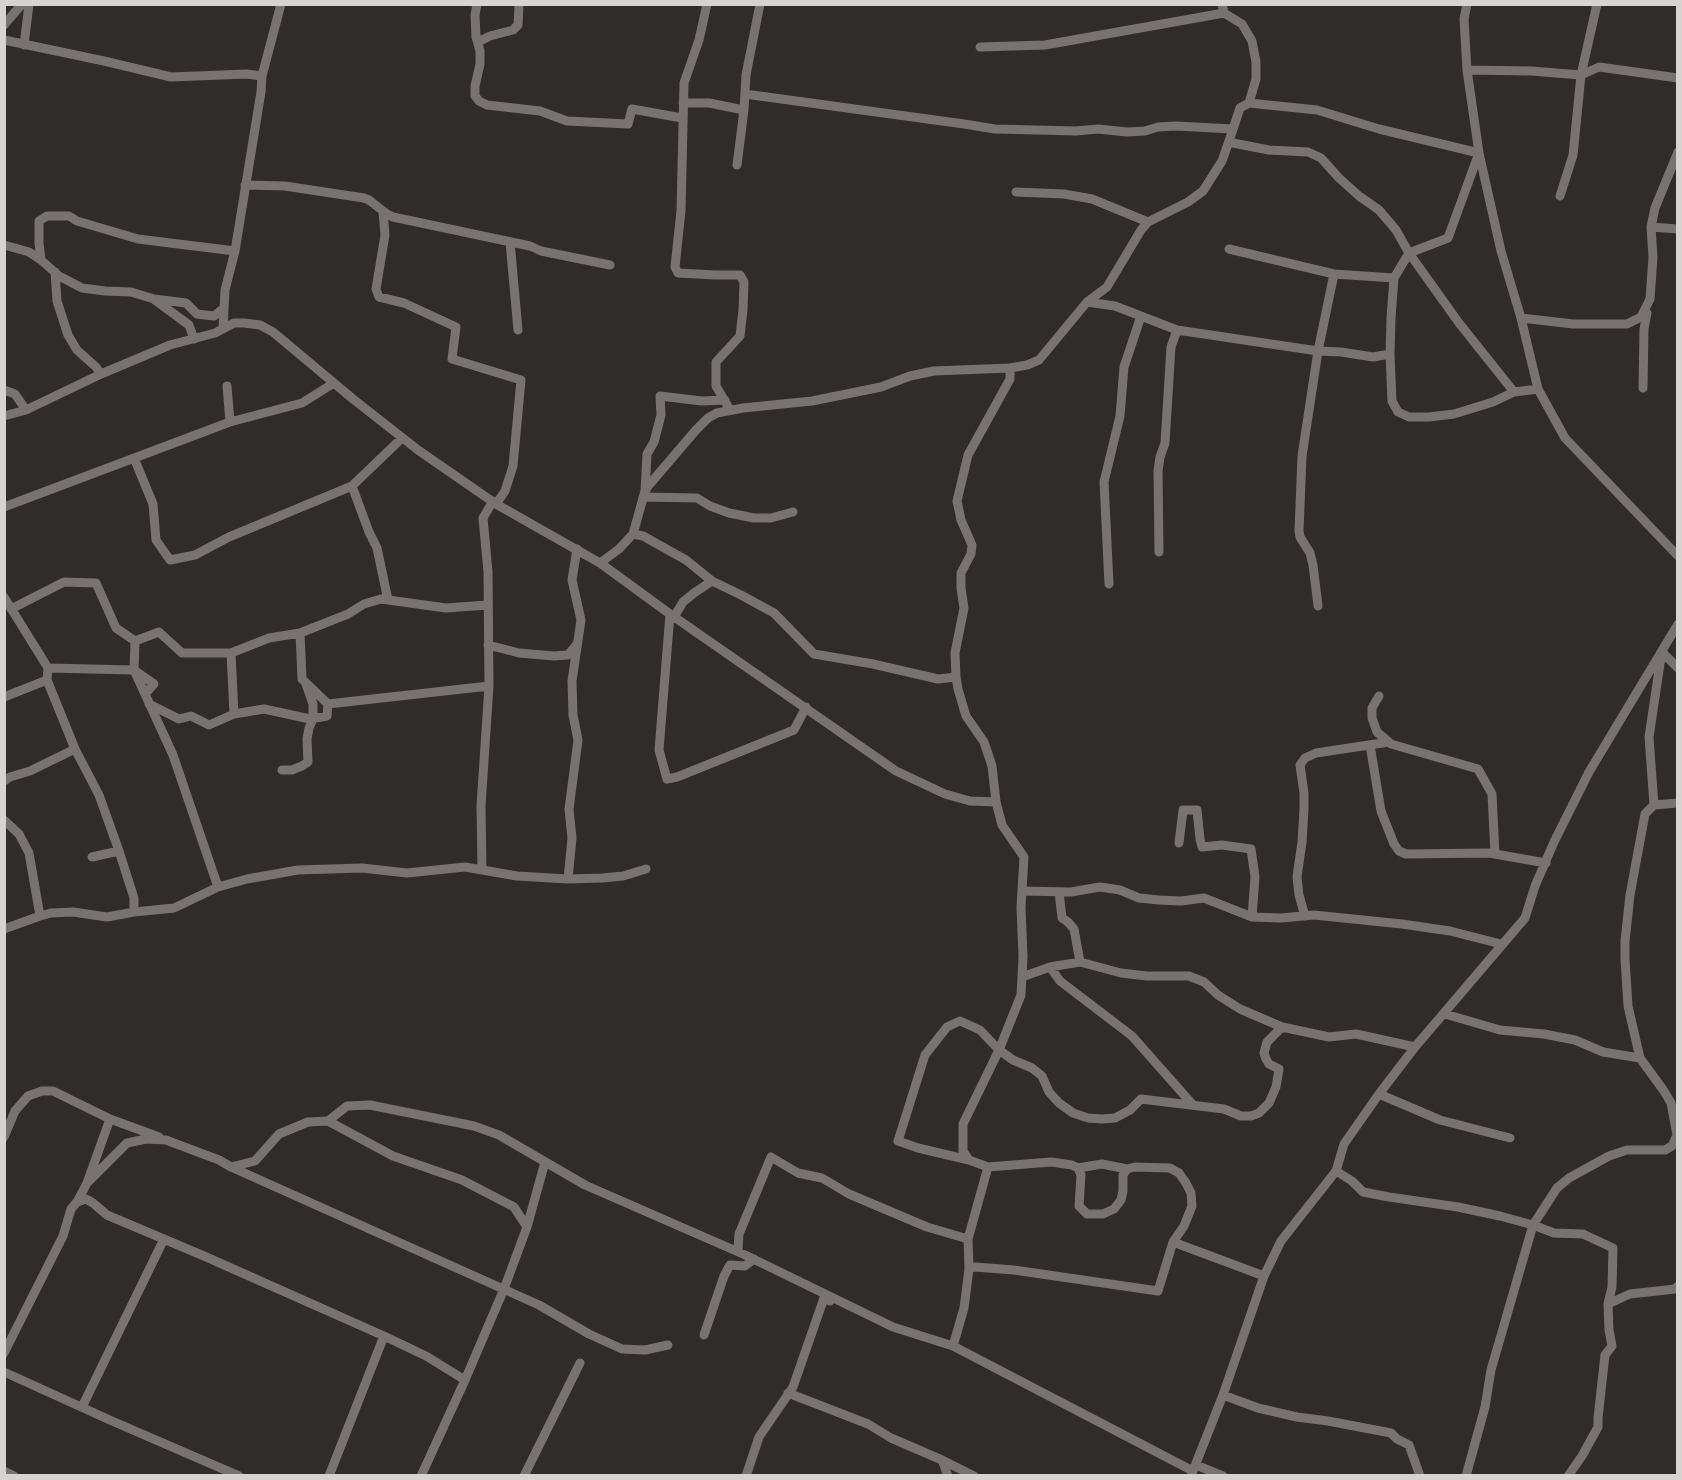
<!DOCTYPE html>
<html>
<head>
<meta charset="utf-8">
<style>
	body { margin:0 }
	#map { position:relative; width:1682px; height:1480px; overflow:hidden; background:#302c2b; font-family:Karla,sans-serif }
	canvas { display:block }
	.frame { position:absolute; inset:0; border:6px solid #d6d3d3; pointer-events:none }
</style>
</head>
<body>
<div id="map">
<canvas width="1682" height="1480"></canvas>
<div class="frame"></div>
</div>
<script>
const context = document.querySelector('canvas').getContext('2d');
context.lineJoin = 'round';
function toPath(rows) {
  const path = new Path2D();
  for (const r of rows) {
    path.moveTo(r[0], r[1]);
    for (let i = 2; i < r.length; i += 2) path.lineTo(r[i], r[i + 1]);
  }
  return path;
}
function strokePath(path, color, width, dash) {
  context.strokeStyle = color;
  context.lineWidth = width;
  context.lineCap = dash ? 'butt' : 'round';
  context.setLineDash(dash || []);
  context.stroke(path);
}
const minor = toPath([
	[477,4,475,15,476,37,480,51,480,64,475,86,475,96,479,101,487,105,540,111,567,121,628,124,632,109,682,118],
	[707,4,699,40,684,83,681,211,675,267,678,273,715,275,740,275,744,282,743,310,740,336,716,362,716,386,730,410],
	[1222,4,1224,13,1242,24,1252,41,1256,62,1256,79,1249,103,1240,108,1233,129],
	[1467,4,1464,19,1467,70,1479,153,1501,251,1521,318,1538,389,1565,438,1678,556],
	[4,25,22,4],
	[4,40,104,61,171,77,247,74,262,76],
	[478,42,490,36,513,30,518,25,519,4],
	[24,45,29,4],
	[980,47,1045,45,1224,13],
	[1467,70,1531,71,1581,75,1599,67,1678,78],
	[745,94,964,124,995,129,1076,131,1098,129,1127,132,1145,131,1158,127,1176,126,1233,129,1229,141,1233,143,1269,150,1308,152,1321,158,1339,178,1359,196,1379,210,1396,230,1409,253,1459,323,1514,392],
	[683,103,709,103,744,110],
	[1249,103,1317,110,1379,129,1479,153,1448,238,1409,253,1394,278,1391,318,1390,354,1392,401,1398,412,1409,417,1429,417,1454,414,1493,402,1514,392,1538,389],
	[1229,141,1222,161,1203,191,1188,202,1148,222,1141,230,1107,287,1087,302,1039,360,1027,365,1010,368,1010,379,968,455,957,501,961,520,972,545,971,554,961,573,961,588,964,608,955,653,956,677,958,689,966,716,984,742,992,766,996,802,1002,825,1024,857,1021,907,1023,957,1021,995,999,1050,963,1124,963,1151,969,1160,988,1167,1051,1162,1072,1165,1078,1168,1081,1175,1079,1206,1087,1214,1103,1214,1114,1209,1121,1200,1123,1191,1123,1175,1127,1169,1135,1167,1170,1168,1179,1173,1186,1183,1191,1193,1192,1206,1184,1226,1173,1242,1264,1276],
	[737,165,744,110,746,75,760,4],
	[245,185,285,186,364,198,369,200,387,214,393,217,530,246,541,251,610,265],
	[1016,192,1064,194,1092,199,1148,222],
	[1560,196,1573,155,1581,75,1597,4],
	[383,212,385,235,376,289,379,297,404,303,456,327,452,359,521,380,513,466,505,491,496,504],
	[1651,227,1678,229],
	[510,242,518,330],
	[4,245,29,252,41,260],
	[1229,249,1334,274,1394,278],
	[55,272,57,301,68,335,77,350,96,367,101,374],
	[155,300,189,325,194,339],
	[1087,302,1115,306,1177,330,1318,351,1341,352,1373,357,1390,354],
	[224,308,214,316,205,315,197,314,186,303,154,299,131,292,105,291,82,288,59,276,41,260,39,243,39,221,47,216,69,216,77,221,138,239,235,251],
	[1521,318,1573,324,1627,324,1641,317,1650,299,1653,257,1651,227,1655,208,1678,152],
	[223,329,225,290,235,251,261,92,262,76,281,4],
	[227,386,230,422],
	[1643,388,1644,329,1647,313],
	[4,390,15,394,26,410],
	[4,416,26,410,101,374,170,345,215,333,234,323,244,323,260,325,273,332,353,399,418,450,496,504,600,563,670,614,896,771,945,794,970,801,996,802],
	[134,458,153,504,156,540,170,560,195,555,229,537,352,486,402,438],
	[352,486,369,532,377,548,388,600],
	[645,491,647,454,654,442,661,415,660,396,702,401,725,400],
	[643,497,697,498,710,506,729,513,754,518,771,518,793,512],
	[4,507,230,422,302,403,334,383],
	[633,534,643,536,686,560,712,581],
	[1159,552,1158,471,1160,457,1165,443,1171,347,1177,330],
	[600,563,619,549,633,534,645,491,649,485,696,430,708,418,717,413,743,408,812,401,881,387,910,376,934,371,1010,368],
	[1109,584,1104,482,1120,416,1124,367,1141,316],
	[4,597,48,668,47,680,4,697],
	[1318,606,1313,565,1310,553,1300,537,1299,531,1302,456,1318,351,1334,274],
	[11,609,64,582,96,583,116,628,135,641,159,632,182,653,231,653,269,638,300,633,348,614,364,604,381,599,446,608,487,605],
	[670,614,659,750,667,779,677,777,794,730,806,707],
	[674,617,683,602,694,593,712,581,741,595,774,613,814,654,873,664,938,679,956,677],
	[300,633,302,679,328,704,489,686],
	[135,641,134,670,154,684,145,694],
	[488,645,519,653,554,656,568,655,577,644],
	[1662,652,1678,668],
	[231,653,234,714],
	[48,668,134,670,173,755,218,887],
	[47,680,75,749,99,795,119,851,92,857],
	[1379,696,1372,708,1372,718,1377,732,1391,744,1478,769,1492,794,1495,854],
	[149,704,179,719,191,716,209,725,234,714,264,709,310,719,327,716,328,704],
	[1370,745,1381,811,1394,844,1399,851,1406,854,1489,853,1546,863],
	[282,770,292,770,302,766,308,762,307,739,309,728,313,719,313,704,306,684],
	[4,781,10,777,30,771,75,749],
	[1654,805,1678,803],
	[4,820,19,834,29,853,40,916],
	[1179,843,1183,810,1197,810,1200,839,1202,847,1222,845,1251,849,1255,877,1252,917],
	[482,869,481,806,489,686,488,572,483,518,493,501],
	[568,879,572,838,569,809,578,740,573,715,572,681,581,620,572,580,577,549],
	[1022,891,1071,892,1100,887,1120,890,1139,898,1159,900,1181,901,1204,898,1252,917,1281,918,1314,915,1402,924,1450,931,1501,944],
	[1059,892,1062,918,1068,922,1074,929,1080,962],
	[134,912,174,908,218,887,247,879,298,870,362,868,407,873,465,867,517,876,568,879,602,878,623,876,646,869],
	[1305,916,1299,895,1297,877,1302,842,1304,809,1304,793,1300,765,1305,758,1316,753,1389,742],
	[4,929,40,916,51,913,73,912,107,917,134,912,134,898,119,851],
	[1050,967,1060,981,1132,1036,1193,1105],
	[1022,977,1050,967,1080,962,1121,973,1147,976,1189,976,1204,982,1218,995,1240,1009,1282,1027,1329,1037,1356,1034,1415,1047],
	[1445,1014,1500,1030,1544,1034,1575,1040,1603,1052,1640,1058],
	[1379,1094,1440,1120,1510,1138],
	[110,1119,159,1137],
	[328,1121,393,1156,462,1180,514,1207,527,1227],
	[4,1137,15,1111,28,1096,42,1091,53,1091,110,1119,87,1183,77,1202],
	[969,1160,918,1148,898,1141,925,1055,947,1027,960,1021,980,1030,999,1050,1013,1060,1032,1068,1042,1076,1049,1092,1059,1103,1073,1113,1088,1118,1102,1119,1115,1118,1130,1110,1141,1099,1224,1109,1241,1116,1251,1116,1259,1113,1269,1103,1276,1087,1279,1069,1269,1064,1266,1059,1264,1053,1267,1042,1282,1027],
	[231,1167,539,1305,589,1334,622,1349,645,1350,668,1345],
	[1078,1168,1102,1164,1127,1169],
	[1336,1171,1352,1181,1363,1192,1389,1197,1458,1207,1500,1216,1533,1225,1554,1233,1583,1234,1613,1248,1612,1287,1608,1304,1609,1330,1612,1346,1605,1355,1598,1418,1598,1427,1582,1456,1568,1476],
	[87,1183,127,1143,146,1139,166,1140,219,1160,231,1167,255,1161,279,1134,308,1122,328,1121,347,1106,370,1105,474,1126,499,1135,585,1185,743,1254,893,1327,953,1346,1193,1471],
	[738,1251,739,1234,771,1157,798,1173,822,1178,849,1194,927,1227,968,1239],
	[969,1269,968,1239,988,1167],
	[1608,1304,1630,1294,1675,1289,1678,1286],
	[704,1335,724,1276,730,1265,745,1266,754,1259],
	[953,1346,964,1308,969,1269,975,1267,1014,1270,1158,1291,1173,1242],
	[4,1353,63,1236,71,1209,77,1202,86,1199,93,1203,107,1215,204,1256,384,1336],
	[4,1372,112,1421,239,1476],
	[788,1393,868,1424,891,1438,942,1460,974,1476],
	[1223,1395,1258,1408,1297,1417,1328,1421,1391,1433,1397,1439,1409,1445,1420,1476],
	[82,1407,164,1239],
	[942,1460,948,1476],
	[1196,1465,1223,1476],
	[4,1471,14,1476],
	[329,1476,384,1336,426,1356,465,1380],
	[421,1476,465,1380,504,1289,527,1227,545,1162],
	[524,1476,580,1363],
	[746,1476,759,1437,793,1387,824,1298,830,1301],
	[1191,1476,1223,1395,1264,1276,1281,1241,1336,1171,1344,1144,1379,1094,1415,1047,1525,918,1535,886,1554,842,1589,772,1678,624],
	[1466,1476,1485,1407,1491,1370,1533,1225,1557,1188,1569,1178,1609,1156,1627,1150,1665,1150,1672,1146,1677,1135,1671,1103,1664,1091,1640,1058,1628,1006,1625,959,1625,941,1630,895,1645,814,1654,805,1649,737,1661,657]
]);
strokePath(minor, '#787372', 9);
</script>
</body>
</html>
